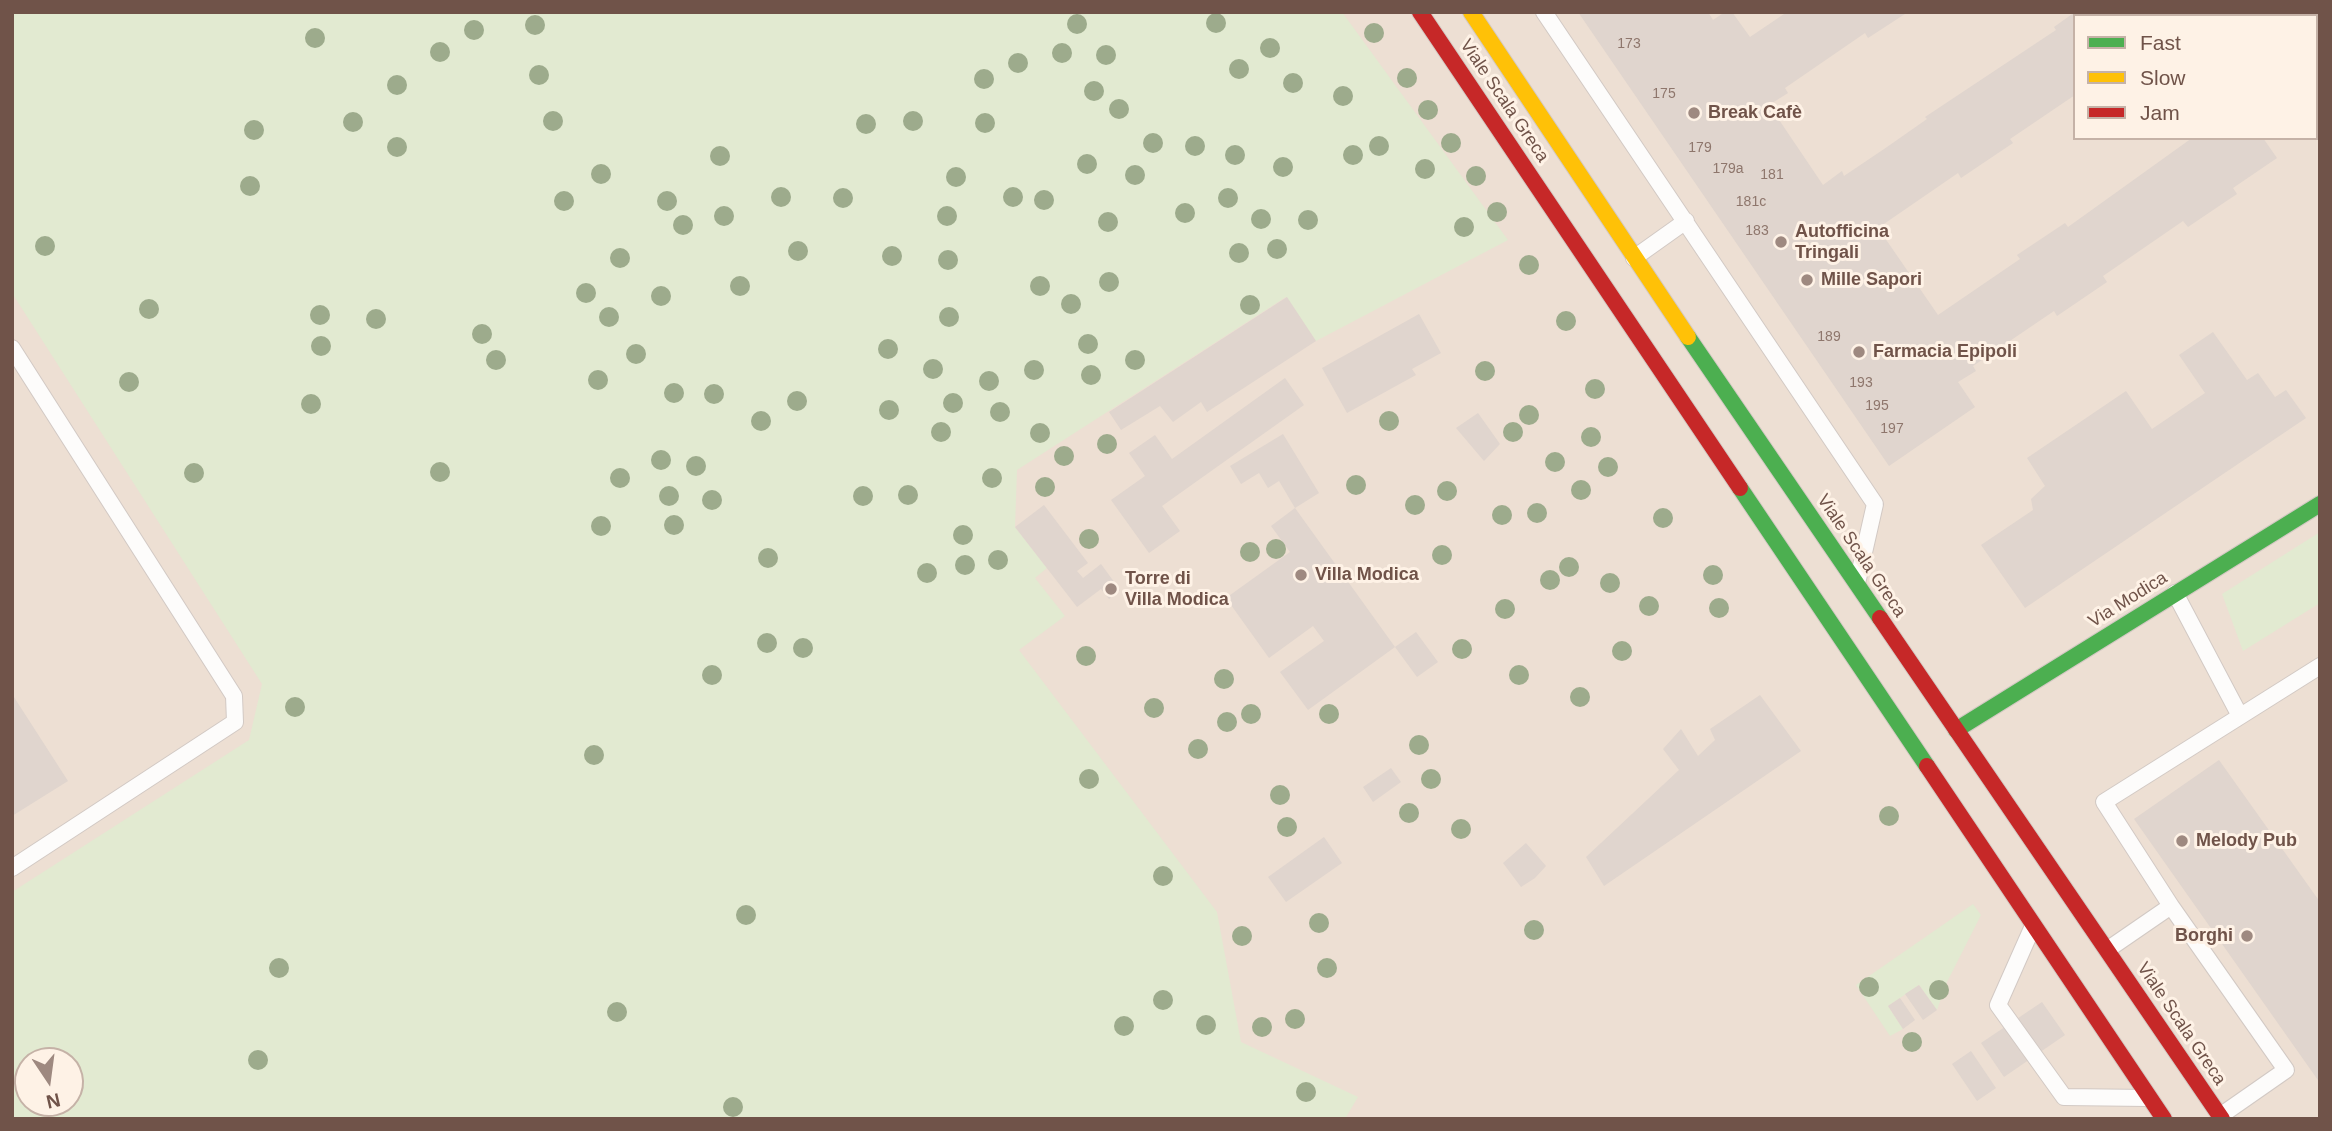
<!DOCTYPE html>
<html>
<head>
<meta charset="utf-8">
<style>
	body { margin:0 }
	#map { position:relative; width:2332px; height:1131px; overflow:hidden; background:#f4ede6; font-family:Arial,sans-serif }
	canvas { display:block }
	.frame { position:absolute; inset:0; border:14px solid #705349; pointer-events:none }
	.legend { position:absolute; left:2073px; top:14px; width:245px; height:126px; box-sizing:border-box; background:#fef2e6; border:2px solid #c5b2a7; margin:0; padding:9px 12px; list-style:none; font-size:21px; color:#705349 }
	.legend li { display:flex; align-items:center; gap:14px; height:35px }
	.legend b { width:35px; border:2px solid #c5b2a7 }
	.north { position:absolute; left:14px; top:1047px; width:70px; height:70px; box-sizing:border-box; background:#fef2e6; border:2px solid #c5b2a7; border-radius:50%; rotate:167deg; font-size:19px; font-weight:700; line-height:28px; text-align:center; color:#705349 }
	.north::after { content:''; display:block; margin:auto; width:24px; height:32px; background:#9e8980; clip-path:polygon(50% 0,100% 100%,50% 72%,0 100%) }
</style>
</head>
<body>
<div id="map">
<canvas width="2332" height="1131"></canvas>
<div class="frame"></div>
<ul class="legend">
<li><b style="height:9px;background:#4caf50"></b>Fast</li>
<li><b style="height:9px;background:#ffc107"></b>Slow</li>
<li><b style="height:9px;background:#c62828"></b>Jam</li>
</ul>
<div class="north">N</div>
</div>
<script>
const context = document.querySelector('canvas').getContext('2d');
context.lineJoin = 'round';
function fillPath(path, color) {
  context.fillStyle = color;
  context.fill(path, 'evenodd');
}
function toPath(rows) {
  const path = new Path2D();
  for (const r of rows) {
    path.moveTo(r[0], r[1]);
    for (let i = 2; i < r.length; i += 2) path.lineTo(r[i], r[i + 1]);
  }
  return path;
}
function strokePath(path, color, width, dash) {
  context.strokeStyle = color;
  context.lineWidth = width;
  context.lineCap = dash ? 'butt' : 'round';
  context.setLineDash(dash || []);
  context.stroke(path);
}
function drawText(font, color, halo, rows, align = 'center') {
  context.font = font + ' Arial,sans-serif';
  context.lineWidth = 6;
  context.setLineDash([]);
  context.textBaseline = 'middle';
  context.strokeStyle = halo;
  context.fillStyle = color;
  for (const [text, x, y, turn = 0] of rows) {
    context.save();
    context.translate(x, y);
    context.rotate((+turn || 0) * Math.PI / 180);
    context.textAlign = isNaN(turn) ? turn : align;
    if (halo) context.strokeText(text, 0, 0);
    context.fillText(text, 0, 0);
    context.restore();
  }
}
const residential = toPath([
	[12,12,2320,12,2320,1119,12,1119],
	[2075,16,2316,16,2316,138,2075,138],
	[28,1061,70,1061,70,1103,28,1103]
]);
const green = toPath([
	[12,12,1342,12,1508,240,1316,341,1286,297,1017,470,1015,527,1047,568,1035,578,1065,616,1019,650,1217,912,1241,1042,1358,1097,1345,1119,12,1119,12,892,249,740,262,684,12,293],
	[28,1061,70,1061,70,1103,28,1103],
	[2320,532,2320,603,2243,651,2222,594],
	[1973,904,1981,915,1947,982,1937,1010,1919,985,1888,1006,1903,1029,1890,1036,1856,985]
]);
const building = toPath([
	[1578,12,1708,12,1713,20,1725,12,1732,12,1750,37,1787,12,1908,12,1868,38,1865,33,1785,88,1788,93,1769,105,1823,185,1842,171,1844,176,1887,147,1927,119,1925,117,2056,30,2054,27,2075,12,2179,12,2181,16,2075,16,2075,95,2010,139,2013,143,1961,178,1958,173,1878,228,1938,315,2020,259,2017,255,2065,223,2068,227,2192,138,2263,138,2277,158,2233,188,2237,194,2225,202,2188,227,2183,221,2103,276,2107,282,2057,316,2054,311,1973,366,1976,371,1958,382,1975,407,1889,466],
	[1287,297,1316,341,1207,412,1201,402,1173,422,1160,406,1121,430,1109,412],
	[1419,314,1441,353,1412,369,1416,375,1347,413,1322,368],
	[2213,332,2247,380,2258,373,2275,397,2286,390,2306,418,2025,608,1981,545,2033,510,2031,499,2045,486,2027,458,2126,391,2152,429,2205,393,2179,355],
	[1285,378,1304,405,1162,506,1180,531,1149,553,1111,500,1145,476,1129,453,1155,435,1172,459],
	[1478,413,1500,444,1484,461,1456,428],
	[1283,434,1319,493,1295,508,1279,481,1268,488,1259,473,1241,484,1230,466],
	[1044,505,1088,563,1077,571,1083,578,1101,564,1120,590,1109,599,1101,589,1077,607,1015,527],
	[1295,508,1395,647,1308,710,1280,672,1324,641,1313,626,1269,658,1226,598,1290,552,1271,526],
	[1416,632,1438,662,1417,677,1395,647],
	[12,694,68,781,12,816],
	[1760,695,1801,751,1604,886,1586,857,1679,770,1663,749,1681,729,1698,756,1715,740,1710,729],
	[2219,760,2320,902,2320,1083,2134,819],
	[1391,768,1401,782,1373,802,1363,787],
	[1324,837,1342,863,1286,902,1268,877],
	[1526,843,1546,866,1535,878,1521,887,1503,863],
	[1919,985,1937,1010,1923,1020,1905,994],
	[1900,998,1915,1020,1903,1029,1888,1006],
	[2042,1002,2065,1035,2004,1077,1981,1043],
	[1971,1051,1996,1088,1977,1101,1952,1064]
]);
const lane = toPath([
	[1544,12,1875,504,1858,579],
	[2289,12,2291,16],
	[2316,52,2320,57],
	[1634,258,1686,221],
	[12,348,234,696,235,722,12,868],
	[2175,593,2240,716],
	[2171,906,2104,802,2320,666],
	[2033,926,1998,1005,2064,1097,2147,1098],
	[2107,950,2171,906,2286,1070,2220,1116]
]);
const fast = toPath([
	[1688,337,1880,618],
	[1740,488,1927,766],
	[1956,730,2320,504]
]);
const slow = toPath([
	[1471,12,1688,337]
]);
const jam = toPath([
	[1420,12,1740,488],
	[1880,618,2222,1119],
	[1927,766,2164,1119]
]);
const trees = [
	[1216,23],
	[1077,24],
	[535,25],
	[474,30],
	[1374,33],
	[315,38],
	[1270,48],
	[440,52],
	[1062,53],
	[1106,55],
	[1018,63],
	[1239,69],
	[539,75],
	[1407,78],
	[984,79],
	[1293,83],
	[397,85],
	[1094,91],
	[1343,96],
	[1119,109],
	[1428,110],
	[553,121],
	[913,121],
	[353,122],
	[985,123],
	[866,124],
	[254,130],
	[1153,143],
	[1451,143],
	[1195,146],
	[1379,146],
	[397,147],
	[1235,155],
	[1353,155],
	[720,156],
	[1087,164],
	[1283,167],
	[1425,169],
	[601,174],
	[1135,175],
	[1476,176],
	[956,177],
	[250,186],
	[781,197],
	[1013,197],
	[843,198],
	[1228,198],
	[1044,200],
	[564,201],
	[667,201],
	[1497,212],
	[1185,213],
	[724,216],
	[947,216],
	[1261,219],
	[1308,220],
	[1108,222],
	[683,225],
	[1464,227],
	[45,246],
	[1277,249],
	[798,251],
	[1239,253],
	[892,256],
	[620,258],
	[948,260],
	[1529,265],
	[1109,282],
	[740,286],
	[1040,286],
	[586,293],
	[661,296],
	[1071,304],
	[1250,305],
	[149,309],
	[320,315],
	[609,317],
	[949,317],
	[376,319],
	[1566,321],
	[482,334],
	[1088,344],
	[321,346],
	[888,349],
	[636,354],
	[496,360],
	[1135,360],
	[933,369],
	[1034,370],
	[1485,371],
	[1091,375],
	[598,380],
	[989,381],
	[129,382],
	[1595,389],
	[674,393],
	[714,394],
	[797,401],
	[953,403],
	[311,404],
	[889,410],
	[1000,412],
	[1529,415],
	[761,421],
	[1389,421],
	[941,432],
	[1513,432],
	[1040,433],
	[1591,437],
	[1107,444],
	[1064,456],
	[661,460],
	[1555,462],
	[696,466],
	[1608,467],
	[440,472],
	[194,473],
	[620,478],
	[992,478],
	[1356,485],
	[1045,487],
	[1581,490],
	[1447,491],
	[908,495],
	[669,496],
	[863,496],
	[712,500],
	[1415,505],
	[1537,513],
	[1502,515],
	[1663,518],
	[674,525],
	[601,526],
	[963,535],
	[1089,539],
	[1276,549],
	[1250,552],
	[1442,555],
	[768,558],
	[998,560],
	[965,565],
	[1569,567],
	[927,573],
	[1713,575],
	[1550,580],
	[1610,583],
	[1649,606],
	[1719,608],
	[1505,609],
	[767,643],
	[803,648],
	[1462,649],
	[1622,651],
	[1086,656],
	[712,675],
	[1519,675],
	[1224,679],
	[1580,697],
	[295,707],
	[1154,708],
	[1251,714],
	[1329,714],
	[1227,722],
	[1419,745],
	[1198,749],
	[594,755],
	[1089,779],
	[1431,779],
	[1280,795],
	[1409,813],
	[1889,816],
	[1287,827],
	[1461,829],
	[1163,876],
	[746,915],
	[1319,923],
	[1534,930],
	[1242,936],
	[279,968],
	[1327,968],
	[1869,987],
	[1939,990],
	[1163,1000],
	[617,1012],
	[1295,1019],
	[1206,1025],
	[1124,1026],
	[1262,1027],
	[1912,1042],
	[258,1060],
	[1306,1092],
	[733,1107]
];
const markers = [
	[1694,113,7,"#9e8980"],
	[1781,242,7,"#9e8980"],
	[1807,280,7,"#9e8980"],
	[1859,352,7,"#9e8980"],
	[1301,575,7,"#9e8980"],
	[1111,589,7,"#9e8980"],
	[2182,841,7,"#9e8980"],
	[2247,936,7,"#9e8980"]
];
const numberNames = [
	["173",1629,44],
	["175",1664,94],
	["179",1700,148],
	["179a",1728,169],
	["181",1772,175],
	["181c",1751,202],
	["183",1757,231],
	["189",1829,337],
	["193",1861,383],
	["195",1877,406],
	["197",1892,429]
];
const streetNames = [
	["Viale Scala Greca",1504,101,56],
	["Viale Scala Greca",1861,556,56],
	["Via Modica",2128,600,-32],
	["Viale Scala Greca",2181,1024,56]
];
const poiNames = [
	["Break Cafè",1708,113],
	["Autofficina",1795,232],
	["Tringali",1795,253],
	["Mille Sapori",1821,280],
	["Farmacia Epipoli",1873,352],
	["Villa Modica",1315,575],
	["Torre di",1125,579],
	["Villa Modica",1125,600],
	["Melody Pub",2196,841],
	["Borghi",2233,936,"right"]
];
fillPath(residential, '#eddfd3');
fillPath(green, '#e2ead1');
fillPath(building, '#e0d5ce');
strokePath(lane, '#d2c9c4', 18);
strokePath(fast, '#d3c9c3', 18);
strokePath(slow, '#d3c9c3', 18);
strokePath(jam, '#d3c9c3', 18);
strokePath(lane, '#fdfcfb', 16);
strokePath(fast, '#4caf50', 16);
strokePath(slow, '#ffc107', 16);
strokePath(jam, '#c62828', 16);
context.fillStyle = '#9dab8c';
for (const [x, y] of trees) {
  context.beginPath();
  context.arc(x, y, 10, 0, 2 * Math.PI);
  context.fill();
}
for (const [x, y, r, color] of markers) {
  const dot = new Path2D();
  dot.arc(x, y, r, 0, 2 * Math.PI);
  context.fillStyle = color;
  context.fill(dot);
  strokePath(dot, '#fef2e6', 2.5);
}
drawText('14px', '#8e766c', null, numberNames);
drawText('18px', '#705349', '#fef2e6', streetNames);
drawText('bold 18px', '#705349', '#fef2e6', poiNames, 'left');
</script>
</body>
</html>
